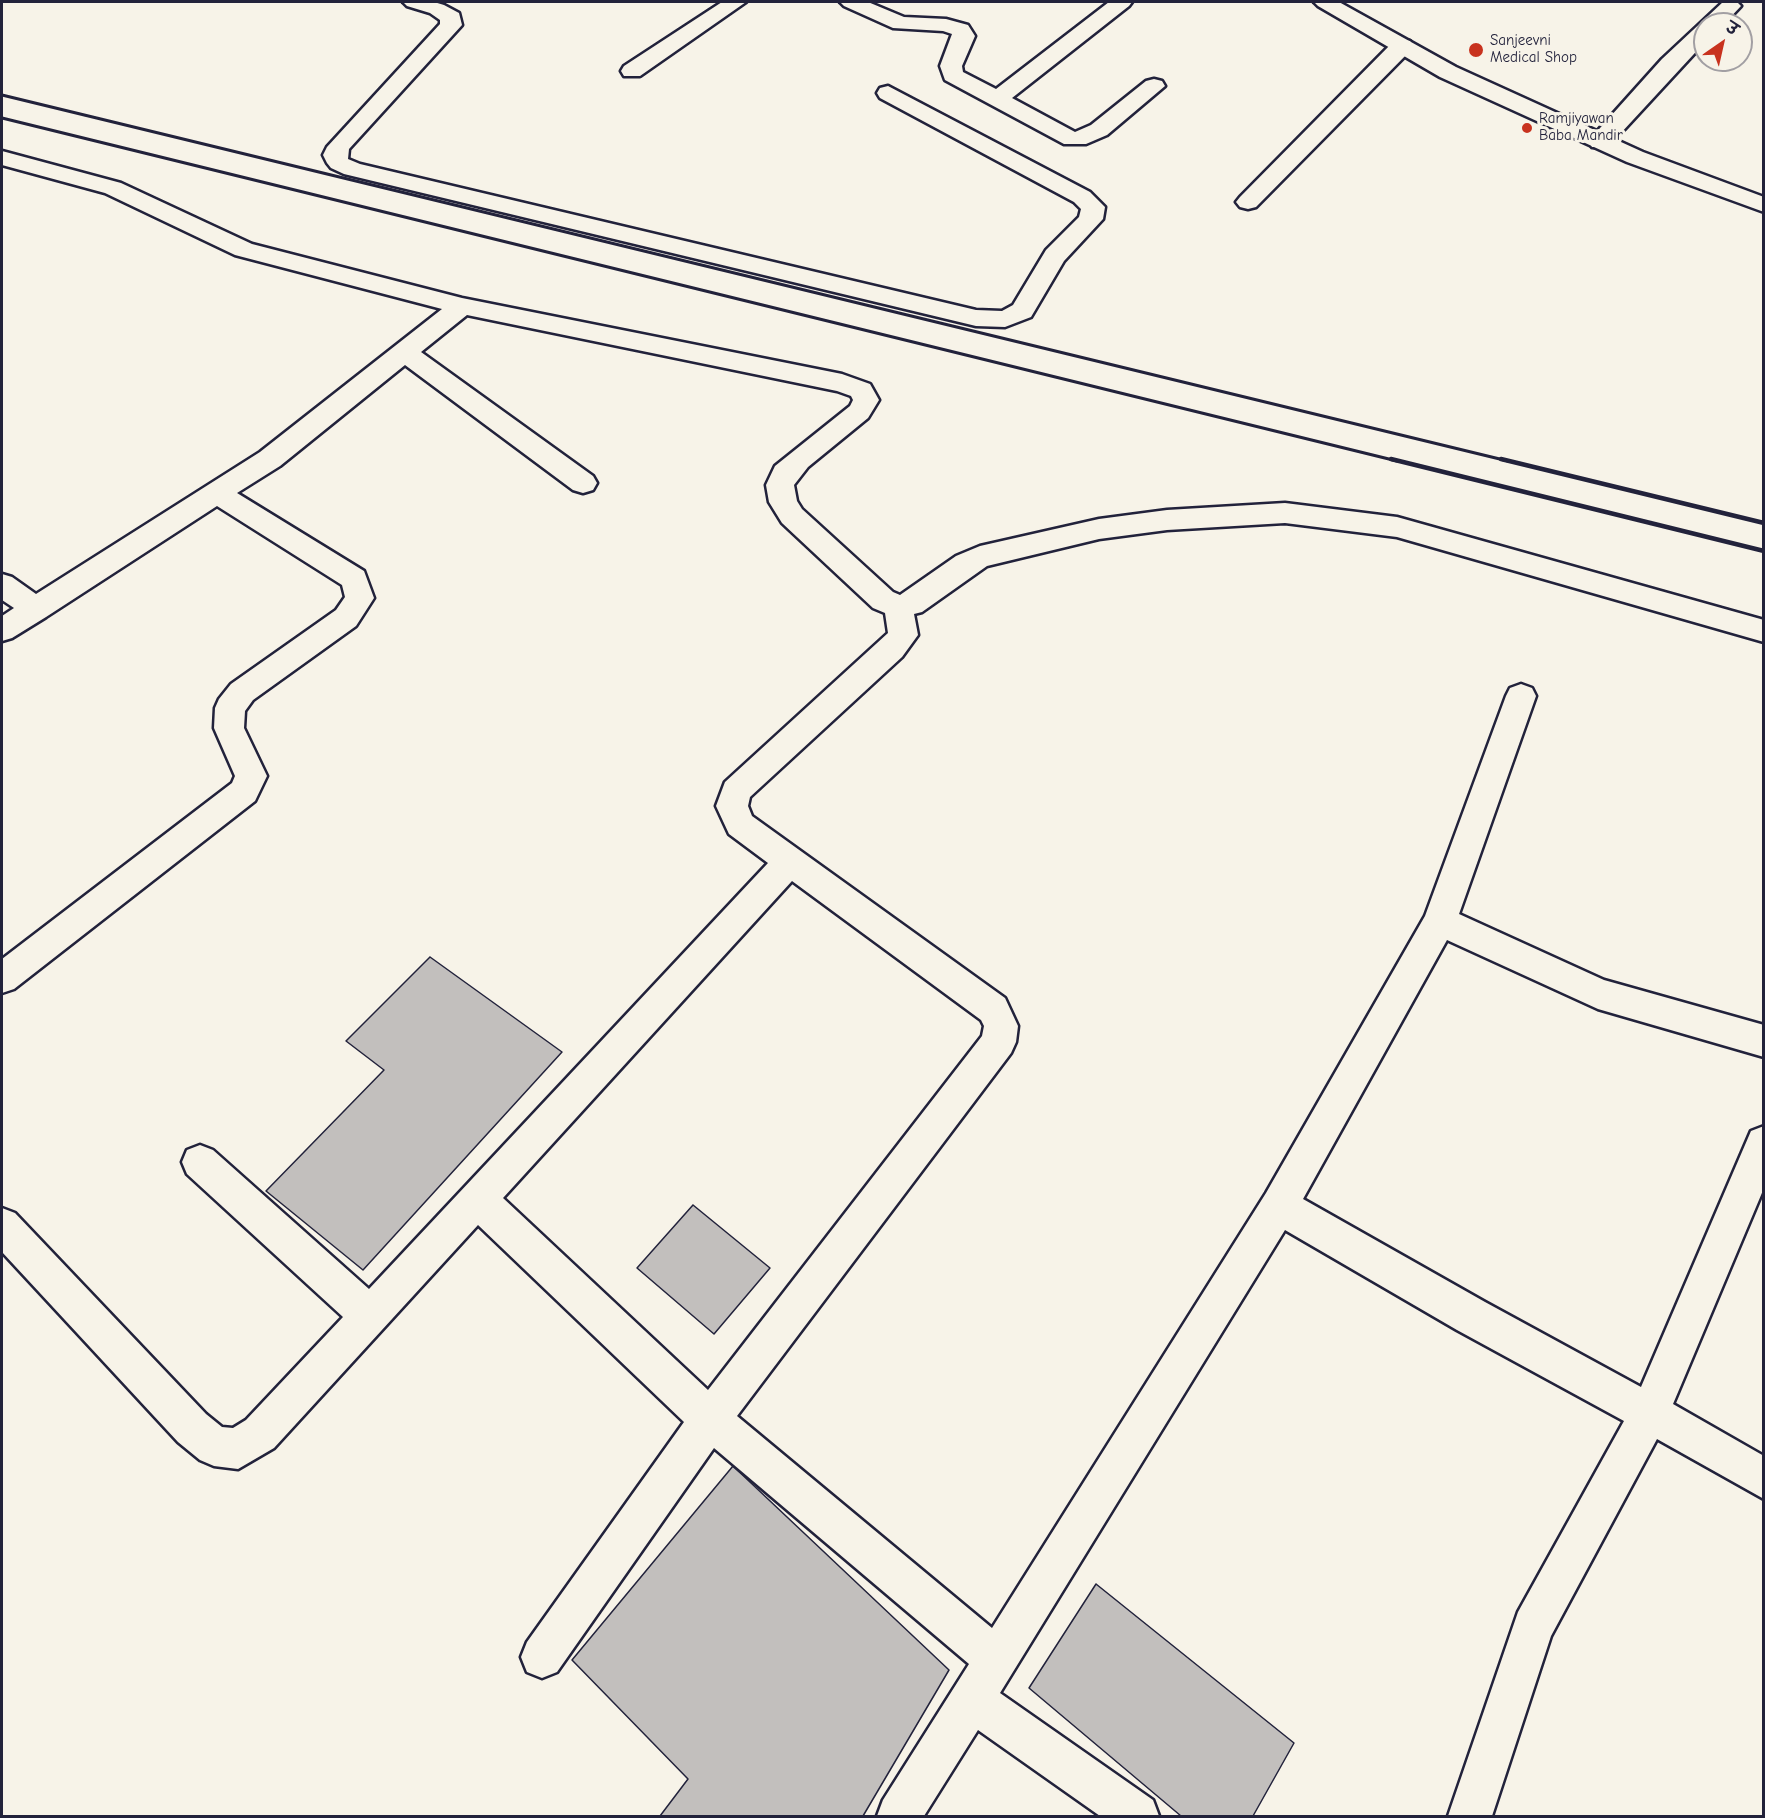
<!DOCTYPE html>
<html>
<head>
<meta charset="utf-8">
<style>
	body { margin:0 }
	#map { position:relative; width:1765px; height:1818px; overflow:hidden; background:#f7f3e8; font-family:"Comic Neue","Playpen Sans Deva",sans-serif }
	canvas { display:block }
	.frame { position:absolute; inset:0; border:3px solid #22223b; pointer-events:none }
	.north { position:absolute; left:1693px; top:12px; width:60px; height:60px; box-sizing:border-box; background:#f7f3e8; border:2px solid #a29fa3; border-radius:50%; rotate:34deg; font-size:16px; font-weight:700; line-height:24px; text-align:center; color:#22223b }
	.north::after { content:''; display:block; margin:auto; width:21px; height:27px; background:#c8321e; clip-path:polygon(50% 0,100% 100%,50% 72%,0 100%) }
</style>
</head>
<body>
<div id="map">
<canvas width="1765" height="1818"></canvas>
<div class="frame"></div>
<div class="north">उ</div>
</div>
<script>
const context = document.querySelector('canvas').getContext('2d');
context.lineJoin = 'round';
function fillPath(path, color) {
  context.fillStyle = color;
  context.fill(path, 'evenodd');
}
function toPath(rows) {
  const path = new Path2D();
  for (const r of rows) {
    path.moveTo(r[0], r[1]);
    for (let i = 2; i < r.length; i += 2) path.lineTo(r[i], r[i + 1]);
  }
  return path;
}
function strokePath(path, color, width, dash) {
  context.strokeStyle = color;
  context.lineWidth = width;
  context.lineCap = dash ? 'butt' : 'round';
  context.setLineDash(dash || []);
  context.stroke(path);
}
function drawText(font, color, halo, rows, align = 'center') {
  context.font = font + ' "Comic Neue",sans-serif';
  context.lineWidth = 6;
  context.setLineDash([]);
  context.textBaseline = 'middle';
  context.strokeStyle = halo;
  context.fillStyle = color;
  for (const [text, x, y, turn = 0] of rows) {
    context.save();
    context.translate(x, y);
    context.rotate((+turn || 0) * Math.PI / 180);
    context.textAlign = isNaN(turn) ? turn : align;
    if (halo) context.strokeText(text, 0, 0);
    context.fillText(text, 0, 0);
    context.restore();
  }
}
const building = toPath([
	[430,957,562,1052,363,1270,266,1191,384,1070,346,1041,430,957],
	[693,1205,770,1268,714,1334,637,1268,693,1205],
	[733,1466,949,1670,863,1816,660,1816,688,1779,572,1660,733,1466],
	[1096,1584,1294,1743,1253,1816,1181,1816,1029,1688,1096,1584]
]);
const street = toPath([
	[403,2,434,2,444,5,459,13,462,25,349,149,348,159,360,164,976,310,1002,311,1013,305,1046,250,1079,217,1081,209,1074,202,880,98,877,93,880,88,888,86,1090,192,1105,207,1103,219,1064,261,1031,317,1005,327,976,326,344,174,331,168,327,163,323,155,327,147,440,24,440,20,430,13,407,6,403,2],
	[722,2,746,2,640,76,624,76,621,71,624,66,722,2],
	[840,2,868,2,904,17,946,19,968,25,975,36,962,66,963,72,996,89,1109,2,1132,2,1129,6,1012,98,1075,132,1091,125,1146,81,1154,79,1162,81,1165,86,1107,135,1086,144,1064,144,945,80,940,66,952,34,943,31,893,28,844,6,840,2],
	[1723,2,1737,2,1741,6,1724,24,1705,24,1705,42,1608,147,1592,147,1589,142,1592,137,1662,59,1723,2],
	[1402,40,1410,41,1413,46,1410,51,1256,207,1248,209,1240,207,1236,202,1240,197,1394,41,1402,40],
	[2,151,121,183,252,244,462,298,842,374,870,384,879,400,868,418,808,467,794,485,797,501,802,509,893,592,900,595,956,556,980,546,1099,519,1167,510,1285,503,1397,517,1764,620,1764,642,1397,537,1285,523,1167,530,1099,539,987,566,922,612,914,614,918,635,902,657,750,797,748,806,752,816,1005,998,1018,1026,1016,1042,1011,1053,737,1416,992,1628,1266,1193,1425,916,1506,696,1510,688,1521,684,1532,688,1536,696,1459,914,1604,980,1764,1025,1764,1057,1598,1009,1447,940,1303,1199,1485,1302,1641,1387,1751,1131,1764,1126,1764,1188,1673,1404,1764,1456,1764,1499,1657,1439,1551,1636,1492,1816,1448,1816,1518,1612,1624,1421,1457,1330,1285,1230,1000,1693,1153,1800,1159,1816,1100,1816,978,1730,924,1816,877,1816,883,1800,969,1664,714,1448,557,1672,542,1678,527,1672,521,1657,527,1642,684,1422,478,1225,274,1448,238,1469,214,1466,200,1460,178,1442,2,1252,2,1208,15,1213,206,1414,222,1427,233,1428,246,1420,343,1317,187,1174,182,1162,187,1150,200,1145,213,1150,369,1289,768,863,729,834,716,806,725,782,888,633,885,613,873,608,782,523,769,502,766,485,775,466,850,406,853,400,851,396,837,391,467,315,421,352,593,476,597,483,593,490,583,493,573,490,405,365,280,466,237,493,364,571,374,598,356,626,253,700,245,711,244,728,267,776,255,801,14,989,2,993,2,959,232,783,235,776,214,728,215,708,219,699,231,684,336,610,345,597,342,585,217,506,46,617,12,638,2,641,2,616,14,608,2,600,2,574,12,577,36,594,260,452,442,309,235,255,105,193,2,165,2,151],
	[792,881,981,1020,984,1026,982,1036,708,1390,503,1198,792,881]
]);
const secondary = toPath([
	[1314,2,1339,2,1456,67,1643,152,1764,197,1764,212,1627,162,1440,77,1318,6,1314,2]
]);
const railFar1 = toPath([
	[2,95,1508,461],
	[2,118,1397,461]
]);
const rail = toPath([
	[1391,459,1764,551],
	[1501,459,1764,523]
]);
const markers = [
	[1476,50,8,"#c8321e"],
	[1527,128,6,"#c8321e"]
];
const farPoinames = [
	["Sanjeevni",1490,41],
	["Medical Shop",1490,58],
	["Ramjiyawan",1539,119],
	["Baba Mandir",1539,136]
];
fillPath(building, '#c2bfbd');
strokePath(building, '#22223b', 1.5);
strokePath(street, '#22223b', 5);
strokePath(secondary, '#22223b', 5);
fillPath(street, '#f7f3e8');
fillPath(secondary, '#f7f3e8');
strokePath(railFar1, '#22223b', 3);
strokePath(rail, '#22223b', 4.5);
for (const [x, y, r, color] of markers) {
  const dot = new Path2D();
  dot.arc(x, y, r, 0, 2 * Math.PI);
  context.fillStyle = color;
  context.fill(dot);
  strokePath(dot, '#f7f3e8', 2);
}
drawText('15px', '#22223b', '#f7f3e8', farPoinames, 'left');
</script>
</body>
</html>
